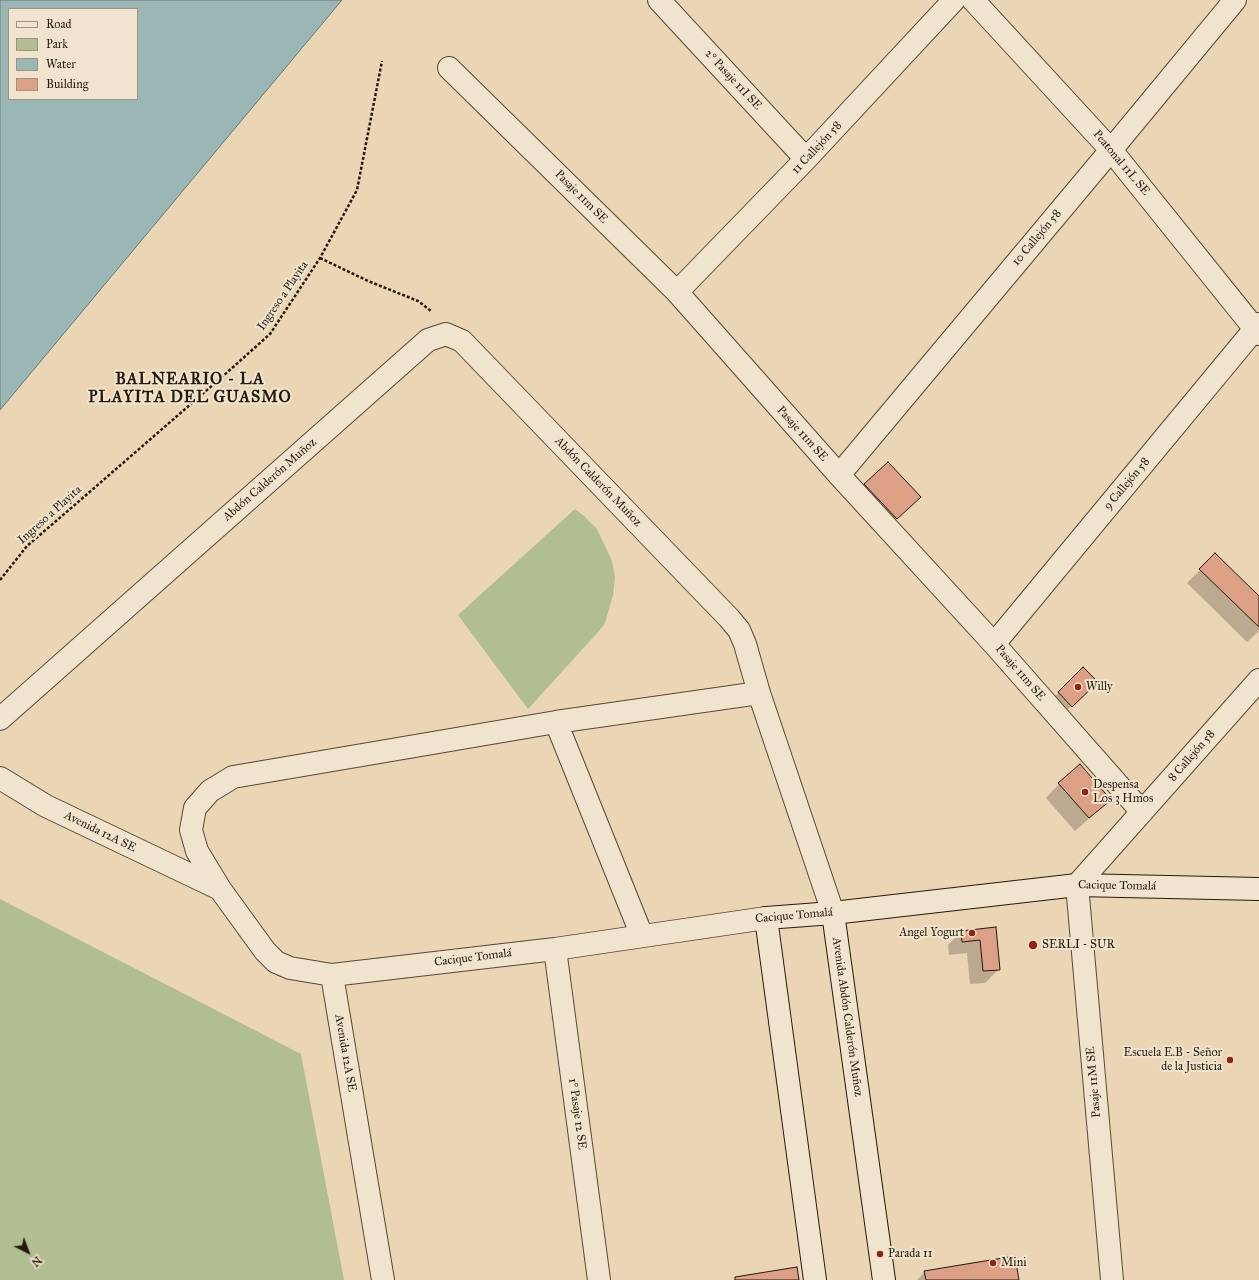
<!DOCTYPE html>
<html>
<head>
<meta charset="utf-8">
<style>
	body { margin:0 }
	#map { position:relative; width:1259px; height:1280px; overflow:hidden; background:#ead5b4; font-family:"IM FELL Great Primer",serif }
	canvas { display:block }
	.legend { position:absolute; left:8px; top:8px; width:130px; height:92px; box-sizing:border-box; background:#f1e4ce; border:1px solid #9f9380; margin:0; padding:5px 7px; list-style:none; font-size:12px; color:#251a0c }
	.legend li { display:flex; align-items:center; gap:8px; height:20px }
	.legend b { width:20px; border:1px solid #9f9380 }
	.north { position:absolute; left:8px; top:1232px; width:40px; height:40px; -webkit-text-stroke:3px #f1e4ce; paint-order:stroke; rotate:138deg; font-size:11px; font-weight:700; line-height:16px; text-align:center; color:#251a0c }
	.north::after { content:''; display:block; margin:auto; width:14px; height:18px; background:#251a0c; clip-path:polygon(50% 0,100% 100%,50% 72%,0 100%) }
</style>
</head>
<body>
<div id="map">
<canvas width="1259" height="1280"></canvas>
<ul class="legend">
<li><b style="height:5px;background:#f1e4ce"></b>Road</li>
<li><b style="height:11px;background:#b1be91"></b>Park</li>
<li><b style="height:11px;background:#9ab7b5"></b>Water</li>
<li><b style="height:11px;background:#dca087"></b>Building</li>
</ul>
<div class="north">N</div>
</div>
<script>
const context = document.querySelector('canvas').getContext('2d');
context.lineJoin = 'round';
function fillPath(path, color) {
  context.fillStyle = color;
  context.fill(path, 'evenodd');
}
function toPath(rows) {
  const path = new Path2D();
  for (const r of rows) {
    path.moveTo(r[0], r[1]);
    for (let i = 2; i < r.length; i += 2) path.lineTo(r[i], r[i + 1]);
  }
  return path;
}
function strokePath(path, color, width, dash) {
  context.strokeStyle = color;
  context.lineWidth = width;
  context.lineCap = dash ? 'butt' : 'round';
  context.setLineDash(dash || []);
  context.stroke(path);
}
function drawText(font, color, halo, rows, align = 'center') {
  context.font = font + ' "IM FELL Great Primer",serif';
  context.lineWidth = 4;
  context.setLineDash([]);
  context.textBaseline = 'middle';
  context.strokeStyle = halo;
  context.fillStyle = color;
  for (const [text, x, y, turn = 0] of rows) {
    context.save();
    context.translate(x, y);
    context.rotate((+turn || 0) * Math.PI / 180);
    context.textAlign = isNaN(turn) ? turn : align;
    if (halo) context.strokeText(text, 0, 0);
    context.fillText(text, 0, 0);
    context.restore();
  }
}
const green = toPath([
	[575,509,584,516,597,529,605,546,612,561,615,577,613,595,605,623,599,631,528,709,458,615],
	[0,899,301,1054,344,1280,0,1280]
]);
const water = toPath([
	[0,0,342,0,0,410,0,0],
	[9,9,137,9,137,99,9,99,9,9]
]);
const shadow = toPath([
	[888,464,906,510,883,532,852,499],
	[1215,555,1259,597,1259,631,1247,642,1187,583],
	[1083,669,1096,682,1065,712,1052,699],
	[1059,784,1110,800,1075,831,1046,798],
	[996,928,999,969,985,983,970,984,967,953,949,955,948,945,962,931],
	[925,1272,1018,1280,917,1280]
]);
const building = toPath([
	[888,462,921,497,897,519,864,484,888,462],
	[1215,553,1259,596,1259,627,1199,569,1215,553],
	[1083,667,1098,682,1072,707,1058,692,1083,667],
	[1080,764,1111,800,1089,818,1058,783,1080,764],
	[996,927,1000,970,983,971,980,940,962,942,961,931,996,927],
	[1015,1256,1019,1280,926,1280,924,1271,1015,1256],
	[797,1267,799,1280,735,1280,735,1277,797,1267]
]);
const path = toPath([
	[320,258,368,281,418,301,431,311],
	[0,580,27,546,70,509,222,377,270,334,320,258,357,190,382,61]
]);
const street = toPath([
	[659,0,806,159],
	[973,0,1111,150,1259,334],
	[449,68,677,292,839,475,994,644,1142,812],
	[677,292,806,159,954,0],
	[839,475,1111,150,1235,0],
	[994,644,1259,324],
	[759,693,556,722,233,777,210,791,195,808,191,830,197,851,220,889,265,951,276,962,290,968,332,975,555,949,766,918],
	[0,719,428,340,446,334,462,341,729,618,739,630,745,644,759,693,833,913],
	[556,722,642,936],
	[0,778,46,806,220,889],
	[555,949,599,1280],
	[332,975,383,1280],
	[1112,1280,1077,885,1259,680]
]);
const secondary = toPath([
	[833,913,884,1280],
	[815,1280,766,918,833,913,1077,885,1259,889]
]);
const markers = [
	[1078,687,4,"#8f2418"],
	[1085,792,4,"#8f2418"],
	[972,933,4,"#8f2418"],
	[1033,945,5,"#8f2418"],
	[1230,1060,4,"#8f2418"],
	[880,1254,4,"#8f2418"],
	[993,1263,4,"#8f2418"]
];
const streetNames = [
	["2° Pasaje 11I SE",733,80,47],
	["11 Callejón 58",817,148,-47],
	["Peatonal 11L SE",1121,163,50],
	["Pasaje 11m SE",581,197,45],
	["10 Callejón 58",1037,238,-50],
	["Ingreso a Playita",283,296,-56],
	["Pasaje 11m SE",802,434,48],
	["Abdón Calderón Muñoz",270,480,-41],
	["Abdón Calderón Muñoz",598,482,46],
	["9 Callejón 58",1127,484,-50],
	["Ingreso a Playita",50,515,-42],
	["Pasaje 11m SE",1020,673,49],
	["8 Callejón 58",1192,756,-49],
	["Avenida 12A SE",100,832,26],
	["Cacique Tomalá",1117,886,1],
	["Cacique Tomalá",794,916,-5],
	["Cacique Tomalá",473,958,-7],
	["Avenida Abdón Calderón Muñoz",847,1017,82],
	["Avenida 12A SE",345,1053,80],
	["Pasaje 11M SE",1094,1082,-95],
	["1° Pasaje 12 SE",577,1114,82]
];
const poiNames = [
	["Willy",1086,687],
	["Despensa",1093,785],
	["Los 3 Hmos",1093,799],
	["Angel Yogurt",964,933,"right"],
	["SERLI - SUR",1042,945],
	["Escuela E.B - Señor",1222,1053,"right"],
	["de la Justicia",1222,1067,"right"],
	["Parada 11",888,1254],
	["Mini",1001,1263]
];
const districtNames = [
	["BALNEARIO - LA",190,380],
	["PLAYITA DEL GUASMO",190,398]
];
fillPath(green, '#b1be91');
fillPath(water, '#9ab7b5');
strokePath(water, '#6b7871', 1);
fillPath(shadow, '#0003');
fillPath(building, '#dca087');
strokePath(building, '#251a0c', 1);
strokePath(street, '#564936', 24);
strokePath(secondary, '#251a0c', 24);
strokePath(path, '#251a0c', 2.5, [3, 2]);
strokePath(street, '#f1e4ce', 22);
strokePath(secondary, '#f1e4ce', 22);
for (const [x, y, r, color] of markers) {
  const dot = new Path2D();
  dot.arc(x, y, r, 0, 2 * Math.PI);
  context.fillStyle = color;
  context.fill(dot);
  strokePath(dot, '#f1e4ce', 1.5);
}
drawText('12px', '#251a0c', '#f1e4ce', streetNames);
drawText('12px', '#251a0c', '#f1e4ce', poiNames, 'left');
context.letterSpacing = '1px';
drawText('bold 16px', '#251a0c', '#f1e4ce', districtNames);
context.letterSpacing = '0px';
</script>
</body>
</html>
